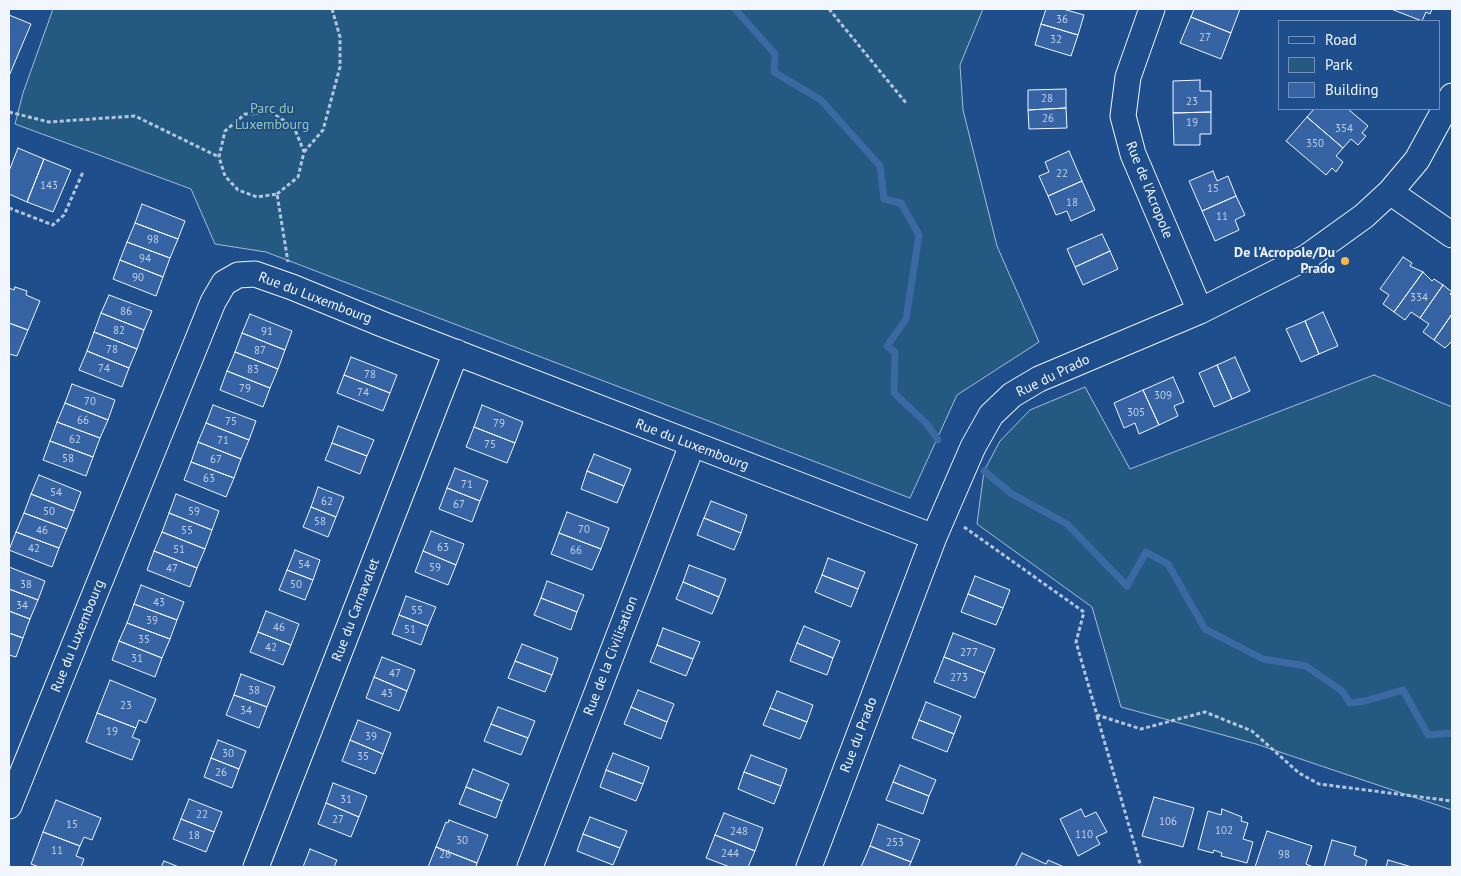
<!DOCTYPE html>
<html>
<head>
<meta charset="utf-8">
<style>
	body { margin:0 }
	#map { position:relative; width:1461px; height:876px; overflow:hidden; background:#1f4e8c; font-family:"PT Sans",sans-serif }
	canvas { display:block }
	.frame { position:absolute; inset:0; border:10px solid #f2f6ff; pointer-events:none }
	.legend { position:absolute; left:1278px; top:20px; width:162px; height:90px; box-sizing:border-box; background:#1f4e8c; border:1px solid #7391ba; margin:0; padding:6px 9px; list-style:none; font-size:15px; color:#f2f6ff }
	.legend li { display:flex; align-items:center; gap:10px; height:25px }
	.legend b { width:25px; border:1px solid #7391ba }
</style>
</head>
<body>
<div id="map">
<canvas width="1461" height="876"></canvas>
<div class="frame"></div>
<ul class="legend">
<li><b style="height:6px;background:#1f4e8c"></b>Road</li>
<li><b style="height:14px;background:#245a82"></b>Park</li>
<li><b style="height:14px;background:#3563a3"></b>Building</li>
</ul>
</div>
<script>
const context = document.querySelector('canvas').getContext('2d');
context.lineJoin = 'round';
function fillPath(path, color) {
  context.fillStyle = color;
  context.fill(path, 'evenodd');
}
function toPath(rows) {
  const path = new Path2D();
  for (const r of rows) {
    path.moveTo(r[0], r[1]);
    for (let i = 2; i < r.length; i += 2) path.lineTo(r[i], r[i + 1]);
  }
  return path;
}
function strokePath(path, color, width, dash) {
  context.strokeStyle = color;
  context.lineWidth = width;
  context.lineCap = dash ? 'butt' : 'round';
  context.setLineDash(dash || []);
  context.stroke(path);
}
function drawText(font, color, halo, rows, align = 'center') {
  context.font = font + ' "PT Sans",sans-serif';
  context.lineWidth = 4;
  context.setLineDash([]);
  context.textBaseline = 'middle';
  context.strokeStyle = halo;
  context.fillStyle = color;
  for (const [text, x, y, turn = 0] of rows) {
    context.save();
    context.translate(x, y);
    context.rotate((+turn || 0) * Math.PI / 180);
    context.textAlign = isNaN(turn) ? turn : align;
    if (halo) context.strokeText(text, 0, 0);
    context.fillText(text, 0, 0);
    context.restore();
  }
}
const green = toPath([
	[53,9,983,9,960,65,963,110,997,246,1039,342,957,395,910,498,266,252,215,244,191,189,15,124,23,93,53,9],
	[1374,375,1452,407,1452,810,1256,744,1121,707,1092,607,977,524,984,471,1000,441,1030,410,1085,387,1130,469,1374,375]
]);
const stream = toPath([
	[735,9,775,54,774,72,821,100,880,166,884,199,901,203,919,235,906,319,887,346,895,352,894,393,927,424,938,440],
	[984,471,1012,494,1067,524,1127,586,1146,552,1168,564,1205,629,1263,659,1306,666,1342,691,1350,703,1365,701,1403,690,1428,735,1452,733]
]);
const building = toPath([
	[1046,9,1063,9,1084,15,1078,35,1041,24,1046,9],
	[1194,9,1240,9,1231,33,1191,17,1194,9],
	[1391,9,1432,9,1430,14,1426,12,1422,21,1391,9],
	[9,15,31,24,9,76,9,15],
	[1191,17,1231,33,1221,59,1180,43,1191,17],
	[1041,24,1078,35,1071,56,1035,45,1041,24],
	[1200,80,1200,91,1211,91,1211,112,1173,113,1173,81,1200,80],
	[1066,89,1066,108,1028,110,1028,90,1066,89],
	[1066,108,1067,128,1029,129,1028,110,1066,108],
	[1314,109,1348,109,1368,126,1362,133,1366,136,1358,145,1351,139,1343,148,1307,117,1314,109],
	[1211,112,1211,134,1200,134,1200,145,1174,145,1173,113,1211,112],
	[1307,117,1343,148,1336,156,1343,162,1336,172,1332,168,1326,175,1286,141,1307,117],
	[18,148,44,159,27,202,9,194,9,171,18,148],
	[1069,151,1082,181,1048,196,1039,176,1049,172,1045,162,1069,151],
	[44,159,71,170,53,212,27,202,44,159],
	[1213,171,1217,181,1228,176,1236,196,1202,211,1189,181,1213,171],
	[1082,181,1095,210,1071,221,1067,211,1056,215,1048,196,1082,181],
	[1236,196,1245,215,1235,220,1239,230,1215,241,1202,211,1236,196],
	[142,204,185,221,178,239,135,223,142,204],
	[135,223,178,239,170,258,127,242,135,223],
	[1102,234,1110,251,1075,267,1067,249,1102,234],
	[127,242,170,258,163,277,120,260,127,242],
	[1110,251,1118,269,1083,285,1075,267,1110,251],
	[1403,257,1412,263,1410,266,1423,272,1394,312,1383,304,1389,295,1380,289,1403,257],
	[120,260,163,277,156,296,113,279,120,260],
	[1423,272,1432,281,1434,279,1443,285,1420,318,1411,312,1405,320,1394,312,1423,272],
	[1443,285,1452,292,1450,294,1452,296,1452,314,1434,340,1423,332,1429,324,1420,318,1443,285],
	[15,287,27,291,26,295,40,301,28,330,9,323,9,288,14,290,15,287],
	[109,295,152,311,144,330,101,313,109,295],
	[1323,312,1338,346,1319,354,1305,321,1323,312],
	[101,313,144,330,137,349,94,332,101,313],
	[250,314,292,331,285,350,242,333,250,314],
	[1452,314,1452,341,1445,348,1434,340,1452,314],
	[1305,321,1319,354,1301,362,1286,329,1305,321],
	[9,323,28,330,17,356,9,354,9,323],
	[94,332,137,349,129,368,87,351,94,332],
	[242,333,285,350,278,369,235,352,242,333],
	[87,351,129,368,122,387,79,370,87,351],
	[235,352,278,369,270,388,227,371,235,352],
	[351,357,397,375,390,393,344,375,351,357],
	[1235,357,1250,391,1232,399,1217,365,1235,357],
	[1217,365,1232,399,1214,407,1199,373,1217,365],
	[227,371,270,388,263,407,220,390,227,371],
	[344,375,390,393,383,411,337,393,344,375],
	[1173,377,1184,402,1174,406,1178,416,1159,425,1143,390,1173,377],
	[72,384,115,400,108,420,65,403,72,384],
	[1143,390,1159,425,1139,434,1135,423,1124,428,1114,403,1143,390],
	[65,403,108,420,100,438,57,422,65,403],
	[213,405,256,421,249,440,206,423,213,405],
	[482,405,523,422,515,443,474,427,482,405],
	[57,422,100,438,93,457,50,441,57,422],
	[206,423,249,440,241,459,198,442,206,423],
	[338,426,374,440,367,456,332,443,338,426],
	[474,427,515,443,507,463,466,447,474,427],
	[50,441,93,457,86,476,43,460,50,441],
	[198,442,241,459,234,478,191,462,198,442],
	[332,443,367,456,360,474,325,460,332,443],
	[594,454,631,469,624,486,587,471,594,454],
	[191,462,234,478,226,497,184,480,191,462],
	[455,468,488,481,480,501,447,488,455,468],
	[587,471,624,486,617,503,581,489,587,471],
	[39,475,81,492,74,511,31,494,39,475],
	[318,487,344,497,336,517,311,507,318,487],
	[447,488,480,501,472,522,439,509,447,488],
	[31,494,74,511,67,529,24,513,31,494],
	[176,494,219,511,212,530,169,513,176,494],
	[711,501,747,515,741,533,704,518,711,501],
	[311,507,336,517,328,537,303,527,311,507],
	[567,512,609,528,601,549,559,533,567,512],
	[24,513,67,529,59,548,16,532,24,513],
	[169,513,212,530,205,549,162,532,169,513],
	[704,518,741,533,734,550,697,535,704,518],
	[431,531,464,544,456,565,423,551,431,531],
	[16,532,59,548,52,567,9,550,16,532],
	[162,532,205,549,197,568,154,551,162,532],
	[559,533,601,549,592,570,551,554,559,533],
	[295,550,320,560,313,580,287,570,295,550],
	[154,551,197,568,190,587,147,570,154,551],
	[423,551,456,565,448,585,415,572,423,551],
	[828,558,865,572,858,589,822,575,828,558],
	[689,565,726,579,719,597,683,582,689,565],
	[9,567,45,581,38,600,9,589,9,567],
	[287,570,313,580,305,600,279,590,287,570],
	[822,575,858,589,851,607,815,592,822,575],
	[975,576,1010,590,1003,608,968,594,975,576],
	[547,581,584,595,577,612,541,598,547,581],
	[683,582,719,597,712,614,676,599,683,582],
	[141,585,184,602,177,620,134,604,141,585],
	[9,589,38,600,30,619,9,611,9,589],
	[968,594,1003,608,996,625,961,612,968,594],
	[406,596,436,607,428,626,399,615,406,596],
	[541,598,577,612,571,630,534,615,541,598],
	[134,604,177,620,170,639,127,623,134,604],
	[9,611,30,619,23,638,9,633,9,611],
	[266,611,299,624,291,645,258,632,266,611],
	[399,615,428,626,421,645,392,634,399,615],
	[127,623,170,639,162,658,119,641,127,623],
	[804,626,840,641,833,658,797,643,804,626],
	[663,628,700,642,693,659,657,645,663,628],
	[258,632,291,645,283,665,250,652,258,632],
	[9,633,23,638,16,657,9,655,9,633],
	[953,633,995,649,985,673,944,657,953,633],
	[119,641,162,658,155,677,112,660,119,641],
	[797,643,833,658,827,675,790,661,797,643],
	[522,644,558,658,552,675,515,661,522,644],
	[657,645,693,659,686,676,650,662,657,645],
	[382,657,415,670,407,691,374,677,382,657],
	[944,657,985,673,975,698,934,682,944,657],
	[515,661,552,675,545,692,508,678,515,661],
	[241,674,275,687,267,707,234,695,241,674],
	[374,677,407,691,399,711,366,698,374,677],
	[110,680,156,699,146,723,139,720,136,728,97,713,110,680],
	[638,690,674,704,667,722,631,707,638,690],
	[777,691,813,705,807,722,770,708,777,691],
	[234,695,267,707,259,728,226,715,234,695],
	[926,702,961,716,954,734,919,720,926,702],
	[498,707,535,721,528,738,491,724,498,707],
	[631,707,667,722,661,739,624,724,631,707],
	[770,708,807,722,800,739,763,725,770,708],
	[97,713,136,728,132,737,140,740,132,760,86,742,97,713],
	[358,720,391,733,383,754,350,740,358,720],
	[919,720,954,734,947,752,912,738,919,720],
	[491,724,528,738,521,755,484,741,491,724],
	[218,740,246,751,239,769,211,758,218,740],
	[350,740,383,754,375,774,342,761,350,740],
	[613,753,649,767,643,784,606,770,613,753],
	[751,755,787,769,781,786,744,772,751,755],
	[211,758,239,769,232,788,204,777,211,758],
	[900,765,936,780,929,796,893,782,900,765],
	[473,769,509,784,502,801,466,787,473,769],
	[606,770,643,784,636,801,600,787,606,770],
	[744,772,781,786,774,804,738,789,744,772],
	[893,782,929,796,923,814,886,800,893,782],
	[333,783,367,796,359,817,326,803,333,783],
	[466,787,502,801,496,818,459,804,466,787],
	[1154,797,1194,808,1183,847,1142,836,1154,797],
	[189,799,222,812,214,832,181,819,189,799],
	[56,800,101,818,92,840,84,837,80,846,43,832,56,800],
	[326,803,359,817,351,837,318,824,326,803],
	[1081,809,1085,817,1096,812,1107,832,1096,837,1100,844,1078,856,1060,819,1081,809],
	[1222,809,1242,817,1241,821,1248,823,1243,839,1253,842,1247,863,1221,856,1222,853,1214,850,1213,853,1198,849,1208,811,1221,815,1222,809],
	[724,813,763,828,755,851,715,835,724,813],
	[590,817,627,831,620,848,583,834,590,817],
	[181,819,214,832,206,852,173,839,181,819],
	[449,820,488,835,477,863,436,847,446,822,448,823,449,820],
	[878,824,920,840,911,862,870,846,878,824],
	[1267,831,1312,846,1306,864,1313,867,1255,867,1267,831],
	[43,832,80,846,76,856,84,859,81,867,39,867,31,864,43,832],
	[583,834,620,848,613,865,577,851,583,834],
	[715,835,755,851,748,867,730,867,706,858,715,835],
	[1332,840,1356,847,1354,855,1367,860,1365,867,1324,867,1332,840],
	[870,846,911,862,909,867,861,867,870,846],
	[436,847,477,863,476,867,428,867,436,847],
	[310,849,337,860,334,867,303,867,310,849],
	[1022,853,1046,864,1048,860,1064,867,1015,867,1022,853],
	[1388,860,1412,867,1386,867,1388,860],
	[164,861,179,867,161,867,164,861]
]);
const path = toPath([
	[829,9,906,103],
	[9,112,49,122,135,116,219,157],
	[304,152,323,130,340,67,340,37,332,9],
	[277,194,298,177,304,152,294,127,272,113,245,114,225,131,219,157,225,176,238,190,257,197,277,194,288,262],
	[9,208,53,225,64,215,83,172],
	[964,527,1084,612,1076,642,1097,715,1141,729,1205,712,1252,731,1299,773,1319,784,1452,801],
	[1097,716,1141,867]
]);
const minor = toPath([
	[1152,9,1128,77,1123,116,1133,154,1200,311],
	[1390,192,1452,235],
	[9,806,213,302,224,283,238,275,255,274,292,287,382,324,934,537],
	[256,867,456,352],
	[530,867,692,445],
	[809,867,934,537,973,447,991,415,1012,395,1039,379,1200,311,1307,257,1364,216,1390,192,1417,160,1452,96]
]);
const markers = [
	[1345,261,5,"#ffb74d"]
];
const numberNames = [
	["36",1062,20],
	["27",1205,38],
	["32",1056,40],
	["28",1047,99],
	["23",1192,102],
	["26",1048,119],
	["19",1192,123],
	["354",1344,129],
	["350",1315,144],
	["22",1062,174],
	["143",49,186],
	["15",1213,189],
	["18",1072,203],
	["11",1222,217],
	["98",153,240],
	["94",145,259],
	["90",138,278],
	["334",1419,298],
	["86",126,312],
	["82",119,331],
	["91",267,332],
	["78",112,350],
	["87",260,351],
	["74",104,369],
	["83",253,370],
	["78",370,375],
	["79",245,389],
	["74",363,393],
	["309",1163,396],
	["70",90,402],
	["305",1136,413],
	["66",83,421],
	["75",231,422],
	["79",499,424],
	["62",75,440],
	["71",223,441],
	["75",490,445],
	["58",68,459],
	["67",216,460],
	["63",209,479],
	["71",467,485],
	["54",56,493],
	["62",327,502],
	["67",459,505],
	["50",49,512],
	["59",194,512],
	["58",320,522],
	["70",584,530],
	["46",42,531],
	["55",187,531],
	["63",443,548],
	["42",34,549],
	["51",179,550],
	["66",576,551],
	["54",304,565],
	["59",435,568],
	["47",172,569],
	["38",26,585],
	["50",296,585],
	["43",159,603],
	["34",22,606],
	["55",417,611],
	["39",152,621],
	["46",279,628],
	["51",410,630],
	["35",144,640],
	["42",271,648],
	["277",969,653],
	["31",137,659],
	["47",395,674],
	["273",959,678],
	["38",254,691],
	["43",387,694],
	["23",126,706],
	["34",246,711],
	["19",112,732],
	["39",371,737],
	["30",228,754],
	["35",363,757],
	["26",221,773],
	["31",346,800],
	["22",202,815],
	["27",338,820],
	["106",1168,822],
	["15",72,825],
	["102",1224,831],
	["248",739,832],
	["110",1084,835],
	["18",194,836],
	["30",462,841],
	["253",895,843],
	["11",57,851],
	["244",730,854],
	["26",445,855],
	["98",1284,855]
];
const parkNames = [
	["Parc du",272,109],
	["Luxembourg",272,125]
];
const streetNames = [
	["Rue de l'Acropole",1149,190,68],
	["Rue du Luxembourg",315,298,21],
	["Rue du Prado",1053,376,-26],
	["Rue du Luxembourg",692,445,21],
	["Rue du Carnavalet",356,610,-69],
	["Rue du Luxembourg",78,636,-68],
	["Rue de la Civilisation",611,656,-69],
	["Rue du Prado",859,735,-69]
];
const poiNames = [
	["De l'Acropole/Du",1335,253],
	["Prado",1335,269]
];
fillPath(green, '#245a82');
strokePath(green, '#a8bbd7', 1);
strokePath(stream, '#3b69a3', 7);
fillPath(building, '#3563a3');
strokePath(building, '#f2f6ff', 1);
strokePath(minor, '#f2f6ff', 27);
strokePath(path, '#b3c4dc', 3, [4, 2.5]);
strokePath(minor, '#1f4e8c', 25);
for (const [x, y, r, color] of markers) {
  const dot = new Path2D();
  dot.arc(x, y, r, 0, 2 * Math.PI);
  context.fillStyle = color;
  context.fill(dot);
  strokePath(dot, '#1f4e8c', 2);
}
drawText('11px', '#c3d1e8', null, numberNames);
drawText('14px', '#97c8a6', '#1f4e8c', parkNames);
drawText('14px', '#f2f6ff', '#1f4e8c', streetNames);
drawText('bold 14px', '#f2f6ff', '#1f4e8c', poiNames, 'right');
</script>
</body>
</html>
